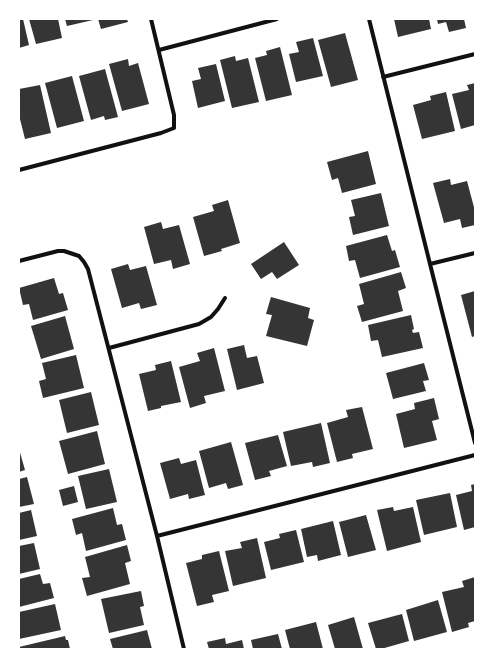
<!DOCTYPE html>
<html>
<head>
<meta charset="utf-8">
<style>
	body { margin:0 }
	#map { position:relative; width:494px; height:668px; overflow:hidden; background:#fff; font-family:"Fira Sans Condensed",sans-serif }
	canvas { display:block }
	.frame { position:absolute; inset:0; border:20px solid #fff; pointer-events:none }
</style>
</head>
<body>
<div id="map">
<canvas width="494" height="668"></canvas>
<div class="frame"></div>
</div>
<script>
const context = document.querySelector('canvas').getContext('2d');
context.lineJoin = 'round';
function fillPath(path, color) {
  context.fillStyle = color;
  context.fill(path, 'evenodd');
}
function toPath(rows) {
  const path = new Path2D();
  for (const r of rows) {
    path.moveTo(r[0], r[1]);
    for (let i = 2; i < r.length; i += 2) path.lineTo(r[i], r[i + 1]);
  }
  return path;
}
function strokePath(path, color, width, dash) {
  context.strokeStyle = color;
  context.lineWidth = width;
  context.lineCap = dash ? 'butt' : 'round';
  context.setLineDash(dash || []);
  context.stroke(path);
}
const building = toPath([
	[19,19,23,19,29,45,19,48],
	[29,19,58,19,62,38,36,44],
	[65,19,92,19,93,20,67,26],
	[98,19,127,19,128,22,101,29],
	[394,19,429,19,431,29,398,37],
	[437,19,464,19,466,28,449,32,446,22,438,24],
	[345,33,358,80,331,87,318,40],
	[313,38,323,76,296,82,289,54,299,52,296,42],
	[280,47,292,95,266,101,255,58,267,55,266,51],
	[235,56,236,61,248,58,259,102,232,108,220,60],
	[128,59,129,66,138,63,149,104,122,111,109,64],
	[216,64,225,101,198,108,192,81,201,79,198,68],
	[105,69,118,117,105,120,104,116,91,120,79,76],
	[72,76,84,121,57,128,45,83],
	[475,83,475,125,461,129,452,94,469,90,467,85],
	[40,85,51,133,25,139,19,115,19,89],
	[446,92,455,131,422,139,413,105,431,100,430,96],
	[368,151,376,184,342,193,338,178,332,180,327,162],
	[450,179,451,185,467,181,475,211,475,225,462,228,460,219,444,223,433,183],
	[381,193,389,226,353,235,349,217,355,216,351,200],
	[228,200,240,243,221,249,222,251,204,256,193,217,214,211,212,205],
	[161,222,163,229,179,225,190,264,173,269,171,260,154,264,144,227],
	[387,235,392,251,395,250,400,267,360,278,355,260,349,261,346,246],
	[284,242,299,265,277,279,272,272,261,279,251,264],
	[128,264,130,270,146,266,157,305,141,309,139,303,122,308,111,269],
	[401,272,406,288,398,291,403,311,362,322,357,306,364,304,359,284],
	[54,278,59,294,63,293,68,310,33,320,29,304,23,305,19,288],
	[475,291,475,336,472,337,461,295],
	[271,297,310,308,308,318,314,320,307,346,266,336,272,315,266,314],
	[411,315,414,329,412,330,413,333,419,332,423,348,382,357,378,340,371,341,368,325],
	[65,316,74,349,41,359,31,326],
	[244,345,247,358,257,356,264,383,237,390,227,349],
	[214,348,225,391,204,396,206,403,190,408,179,367,200,361,197,353],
	[76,355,84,388,43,398,39,381,46,379,42,363],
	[171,361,181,402,161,406,161,408,148,411,139,374,156,370,155,365],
	[424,363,429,380,423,381,426,391,393,399,386,373],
	[91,392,99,425,67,433,59,400],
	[434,398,439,419,432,421,437,440,404,448,396,414,415,409,414,403],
	[362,407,373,449,352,454,353,458,337,462,327,423,348,417,346,410],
	[321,423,330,463,313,467,312,462,291,466,283,432],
	[97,431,105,464,68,474,59,441],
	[278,435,287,466,269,471,271,476,255,480,245,443],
	[231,442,243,485,228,489,226,483,209,488,199,451],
	[19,449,25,470,19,472],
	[179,458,181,464,196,460,205,495,189,499,188,494,170,499,160,463],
	[109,469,117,502,86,509,78,476],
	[27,477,34,504,19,507,19,479],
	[475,484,475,527,464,530,456,495,472,491,471,485],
	[74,486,78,502,63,506,59,490],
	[450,493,457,527,424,535,416,500],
	[393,507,394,511,413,507,421,542,387,551,377,510],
	[113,508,117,525,122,524,126,540,86,551,82,533,76,535,72,519],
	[31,510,37,536,19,540,19,513],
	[366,515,376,550,348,557,339,522],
	[333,521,341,555,318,561,317,555,307,557,301,529],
	[296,530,304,562,271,570,264,542,280,538,279,534],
	[257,538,266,578,233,586,225,551,242,548,240,542],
	[34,543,40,569,19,574,19,546],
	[127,545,131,561,125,563,130,584,87,596,82,578,90,577,85,557],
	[219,551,229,591,212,595,214,602,197,606,186,563,202,559,202,555],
	[40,574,43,584,50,583,54,598,19,607,19,579],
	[475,577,475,621,468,623,469,627,452,632,442,592,464,587,462,581],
	[141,591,144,606,140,607,144,625,109,633,101,599],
	[438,600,447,632,414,641,406,610],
	[55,604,61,630,19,639,19,612],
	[402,614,409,641,381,649,376,649,368,623],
	[354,617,363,649,335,649,328,625],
	[316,622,323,649,290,649,285,630],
	[147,630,152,649,113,649,110,639],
	[278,634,282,649,253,649,251,640],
	[65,636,66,640,68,640,70,649,19,649,19,647],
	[225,638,226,644,242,640,244,649,209,649,207,642]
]);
const minor = toPath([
	[369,19,430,264,475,443],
	[159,50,277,19],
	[383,77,475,54],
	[19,170,161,133,174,128,174,115,151,19],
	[19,261,58,251,64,251,79,256,84,262,88,269,157,536,184,649],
	[430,264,475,253],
	[109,348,199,324,211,317,218,309,225,298],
	[157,536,475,455]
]);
fillPath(building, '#353535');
strokePath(minor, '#111', 4);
</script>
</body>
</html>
